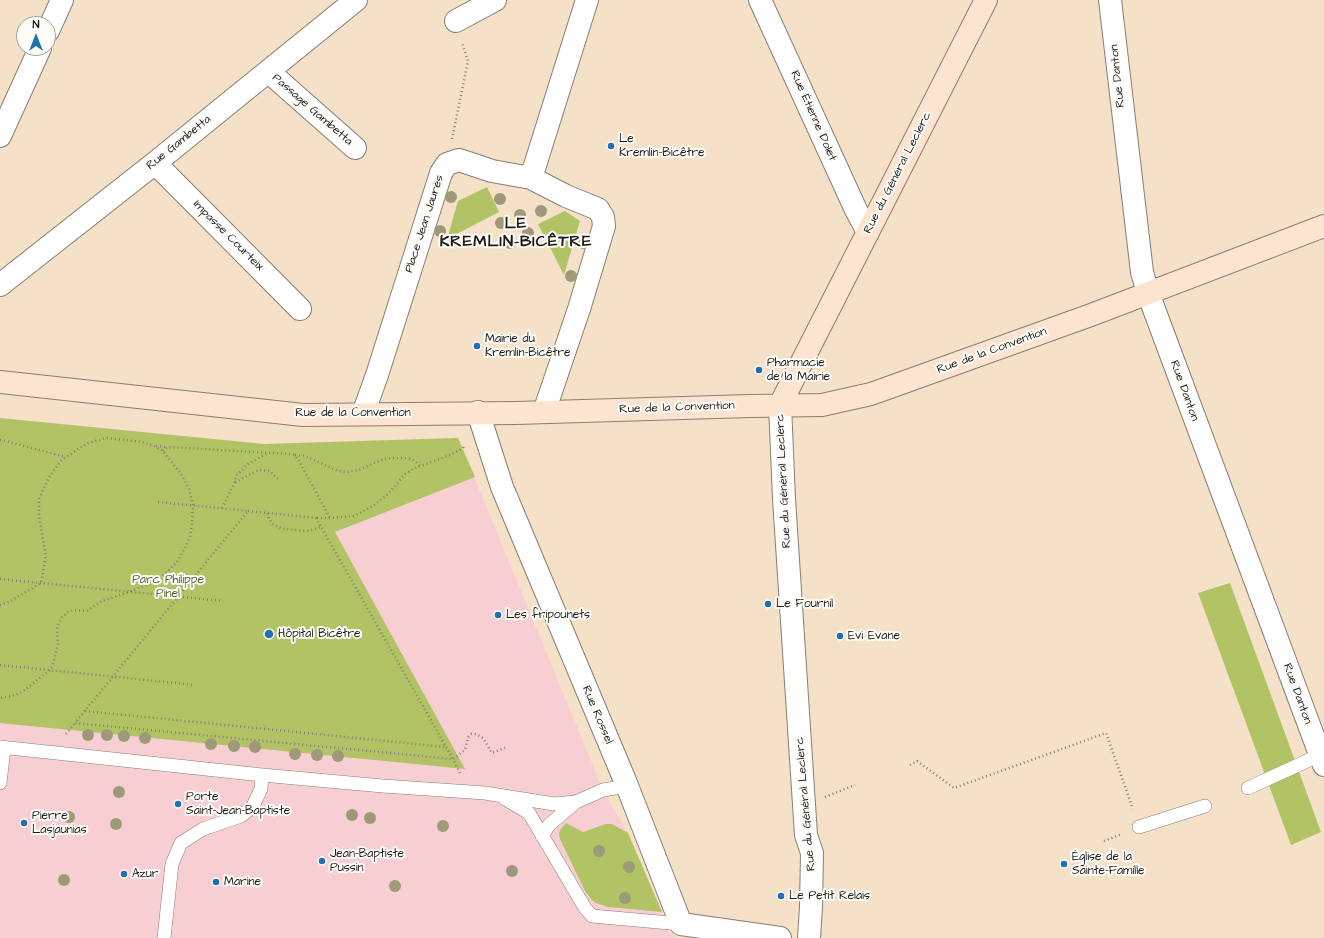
<!DOCTYPE html>
<html>
<head>
<meta charset="utf-8">
<style>
	body { margin:0 }
	#map { position:relative; width:1324px; height:938px; overflow:hidden; background:#f4e1c7; font-family:"Architects Daughter",sans-serif }
	canvas { display:block }
	.north { position:absolute; left:16px; top:16px; width:40px; height:40px; box-sizing:border-box; background:#fdfcf7; border:1px solid #a3a29f; border-radius:50%; rotate:0deg; font-size:11px; font-weight:700; line-height:16px; text-align:center; color:#1c1c1c }
	.north::after { content:''; display:block; margin:auto; width:14px; height:18px; background:#1f6fb2; clip-path:polygon(50% 0,100% 100%,50% 72%,0 100%) }
</style>
</head>
<body>
<div id="map">
<canvas width="1324" height="938"></canvas>
<div class="north">N</div>
</div>
<script>
const context = document.querySelector('canvas').getContext('2d');
context.lineJoin = 'round';
function fillPath(path, color) {
  context.fillStyle = color;
  context.fill(path, 'evenodd');
}
function toPath(rows) {
  const path = new Path2D();
  for (const r of rows) {
    path.moveTo(r[0], r[1]);
    for (let i = 2; i < r.length; i += 2) path.lineTo(r[i], r[i + 1]);
  }
  return path;
}
function strokePath(path, color, width, dash) {
  context.strokeStyle = color;
  context.lineWidth = width;
  context.lineCap = dash ? 'butt' : 'round';
  context.setLineDash(dash || []);
  context.stroke(path);
}
function drawText(font, color, halo, rows, align = 'center') {
  context.font = font + ' "Architects Daughter",sans-serif';
  context.lineWidth = 4;
  context.setLineDash([]);
  context.textBaseline = 'middle';
  context.strokeStyle = halo;
  context.fillStyle = color;
  for (const [text, x, y, turn = 0] of rows) {
    context.save();
    context.translate(x, y);
    context.rotate((+turn || 0) * Math.PI / 180);
    context.textAlign = isNaN(turn) ? turn : align;
    if (halo) context.strokeText(text, 0, 0);
    context.fillText(text, 0, 0);
    context.restore();
  }
}
const built = toPath([
	[0,418,264,444,458,438,603,790,628,833,662,912,663,923,675,938,0,938]
]);
const green = toPath([
	[487,187,499,212,447,239,458,201],
	[565,211,580,221,564,275,538,224],
	[0,418,264,444,458,438,475,477,335,532,465,769,0,723],
	[1230,583,1321,832,1291,845,1198,593],
	[566,823,583,832,606,824,612,824,628,833,662,912,608,907,596,903,591,899,585,891,560,839,559,834,560,830]
]);
const path = toPath([
	[452,139,468,61,462,43],
	[0,440,5,441,66,457],
	[156,446,167,447],
	[163,451,167,447,290,454,294,455,298,459,330,518],
	[295,455,305,456,338,471,347,472,359,470,381,460,391,458,408,458,415,461,420,466],
	[235,482,259,470,270,471,280,481],
	[158,502,248,511],
	[222,508,235,482,236,476,248,464,268,453],
	[248,511,316,518,453,759,75,723,248,511],
	[268,513,269,519,273,524,283,529,307,531,321,527],
	[317,518,330,518,354,516,373,506,388,494,405,474,413,469,450,455,463,448,464,445],
	[0,579,223,601],
	[0,605,9,602,41,583,46,556,39,516,39,499,47,481,53,471,62,460,75,451,88,443,107,438,142,442,154,446,163,451,181,474,189,489,193,506,192,524,190,536,184,550,176,563,166,573,149,584,129,592,102,601,87,611,74,610,68,612,62,617,57,628,58,644,53,664,50,670,22,692,12,696,0,698],
	[0,665,195,685],
	[85,711,446,747],
	[66,734,75,723],
	[910,765,917,761,954,788,1106,733,1133,809],
	[460,773,453,759,465,750,468,737,471,734,476,734,483,738,492,753,507,747],
	[825,797,855,785],
	[1104,841,1122,834]
]);
const lane = toPath([
	[0,747,262,775,383,786,485,793,554,804,576,802,603,790,615,788,626,783],
	[0,783,4,748],
	[1248,788,1320,755],
	[505,799,529,813,585,908,592,916,681,924],
	[1139,827,1205,806],
	[542,836,549,825,576,802],
	[164,938,172,864,181,843,203,829,241,816,253,806,261,789,262,775]
]);
const street = toPath([
	[760,0,856,210,868,232],
	[1110,0,1142,272,1148,293,1324,765],
	[456,21,495,0],
	[48,31,62,0],
	[269,72,355,148],
	[0,136,40,48],
	[155,163,300,309],
	[531,178,587,0],
	[0,285,155,163,356,0],
	[780,405,784,499,806,835,812,853,811,907,809,938],
	[478,412,502,487,626,783,681,924,780,938],
	[363,414,377,375,441,173,447,164,459,160,492,171,531,178,566,196,598,209,603,217,604,226,579,309,544,412]
]);
const secondary = toPath([
	[0,382,303,415,516,413,750,406,822,405,871,394,1091,315,1324,226],
	[780,405,986,0]
]);
const trees = [
	[451,197],
	[500,199],
	[541,211],
	[520,215],
	[501,223],
	[440,231],
	[528,233],
	[510,243],
	[583,243],
	[571,276],
	[88,735],
	[107,735],
	[124,736],
	[145,738],
	[211,744],
	[234,746],
	[255,747],
	[295,754],
	[317,755],
	[338,756],
	[119,792],
	[352,815],
	[69,817],
	[370,818],
	[116,824],
	[443,826],
	[599,851],
	[629,867],
	[512,871],
	[64,880],
	[395,886],
	[625,898]
];
const markers = [
	[611,146,4,"#1f6fb2"],
	[477,346,4,"#1f6fb2"],
	[759,370,4,"#1f6fb2"],
	[768,604,4,"#1f6fb2"],
	[498,615,4,"#1f6fb2"],
	[269,634,5,"#1f6fb2"],
	[840,636,4,"#1f6fb2"],
	[178,804,4,"#1f6fb2"],
	[24,823,4,"#1f6fb2"],
	[322,861,4,"#1f6fb2"],
	[1064,864,4,"#1f6fb2"],
	[124,874,4,"#1f6fb2"],
	[216,882,4,"#1f6fb2"],
	[781,896,4,"#1f6fb2"]
];
const streetNames = [
	["Rue Danton",1118,76,-96],
	["Passage Gambetta",312,110,41],
	["Rue Étienne Dolet",813,116,66],
	["Rue Gambetta",179,143,-39],
	["Rue du Général Leclerc",898,173,-63],
	["Place Jean Jaurès",425,224,-72],
	["Impasse Courteix",228,236,45],
	["Rue de la Convention",992,351,-20],
	["Rue Danton",1184,391,70],
	["Rue de la Convention",677,408,-2],
	["Rue de la Convention",353,413],
	["Rue du Général Leclerc",784,481,-93],
	["Rue Danton",1297,694,70],
	["Rue Rossel",597,715,67],
	["Rue du Général Leclerc",806,804,-95]
];
const poiNames = [
	["Le",619,139],
	["Kremlin-Bicêtre",619,153],
	["Mairie du",485,339],
	["Kremlin-Bicêtre",485,353],
	["Pharmacie",767,363],
	["de la Mairie",767,377],
	["Le Fournil",776,604],
	["Les fripounets",506,615],
	["Hôpital Bicêtre",278,634],
	["Evi Evane",848,636],
	["Porte",186,797],
	["Saint-Jean-Baptiste",186,811],
	["Pierre",32,816],
	["Lasjaunias",32,830],
	["Jean-Baptiste",330,854],
	["Pussin",330,868],
	["Église de la",1072,857],
	["Sainte-Famille",1072,871],
	["Azur",132,874],
	["Marine",224,882],
	["Le Petit Relais",789,896]
];
const parkNames = [
	["Parc Philippe",168,580],
	["Pinel",168,594]
];
const districtNames = [
	["LE",516,225],
	["KREMLIN-BICÊTRE",516,243]
];
fillPath(built, '#f7cfd2');
fillPath(green, '#b2c366');
strokePath(lane, '#887e72', 14);
strokePath(street, '#887e72', 24);
strokePath(secondary, '#887e72', 24);
strokePath(path, '#887e72', 2.5, [1, 3]);
strokePath(lane, '#fff', 13);
strokePath(street, '#fff', 22);
strokePath(secondary, '#fde4d1', 22);
context.fillStyle = '#9e9a79';
for (const [x, y] of trees) {
  context.beginPath();
  context.arc(x, y, 6, 0, 2 * Math.PI);
  context.fill();
}
for (const [x, y, r, color] of markers) {
  const dot = new Path2D();
  dot.arc(x, y, r, 0, 2 * Math.PI);
  context.fillStyle = color;
  context.fill(dot);
  strokePath(dot, '#fdfcf7', 1.5);
}
drawText('12px', '#1c1c1c', '#fdfcf7', streetNames);
drawText('12px', '#1c1c1c', '#fdfcf7', poiNames, 'left');
drawText('12px', '#585f3a', '#fdfcf7', parkNames);
context.letterSpacing = '1px';
drawText('bold 16px', '#1c1c1c', '#fdfcf7', districtNames);
context.letterSpacing = '0px';
</script>
</body>
</html>
